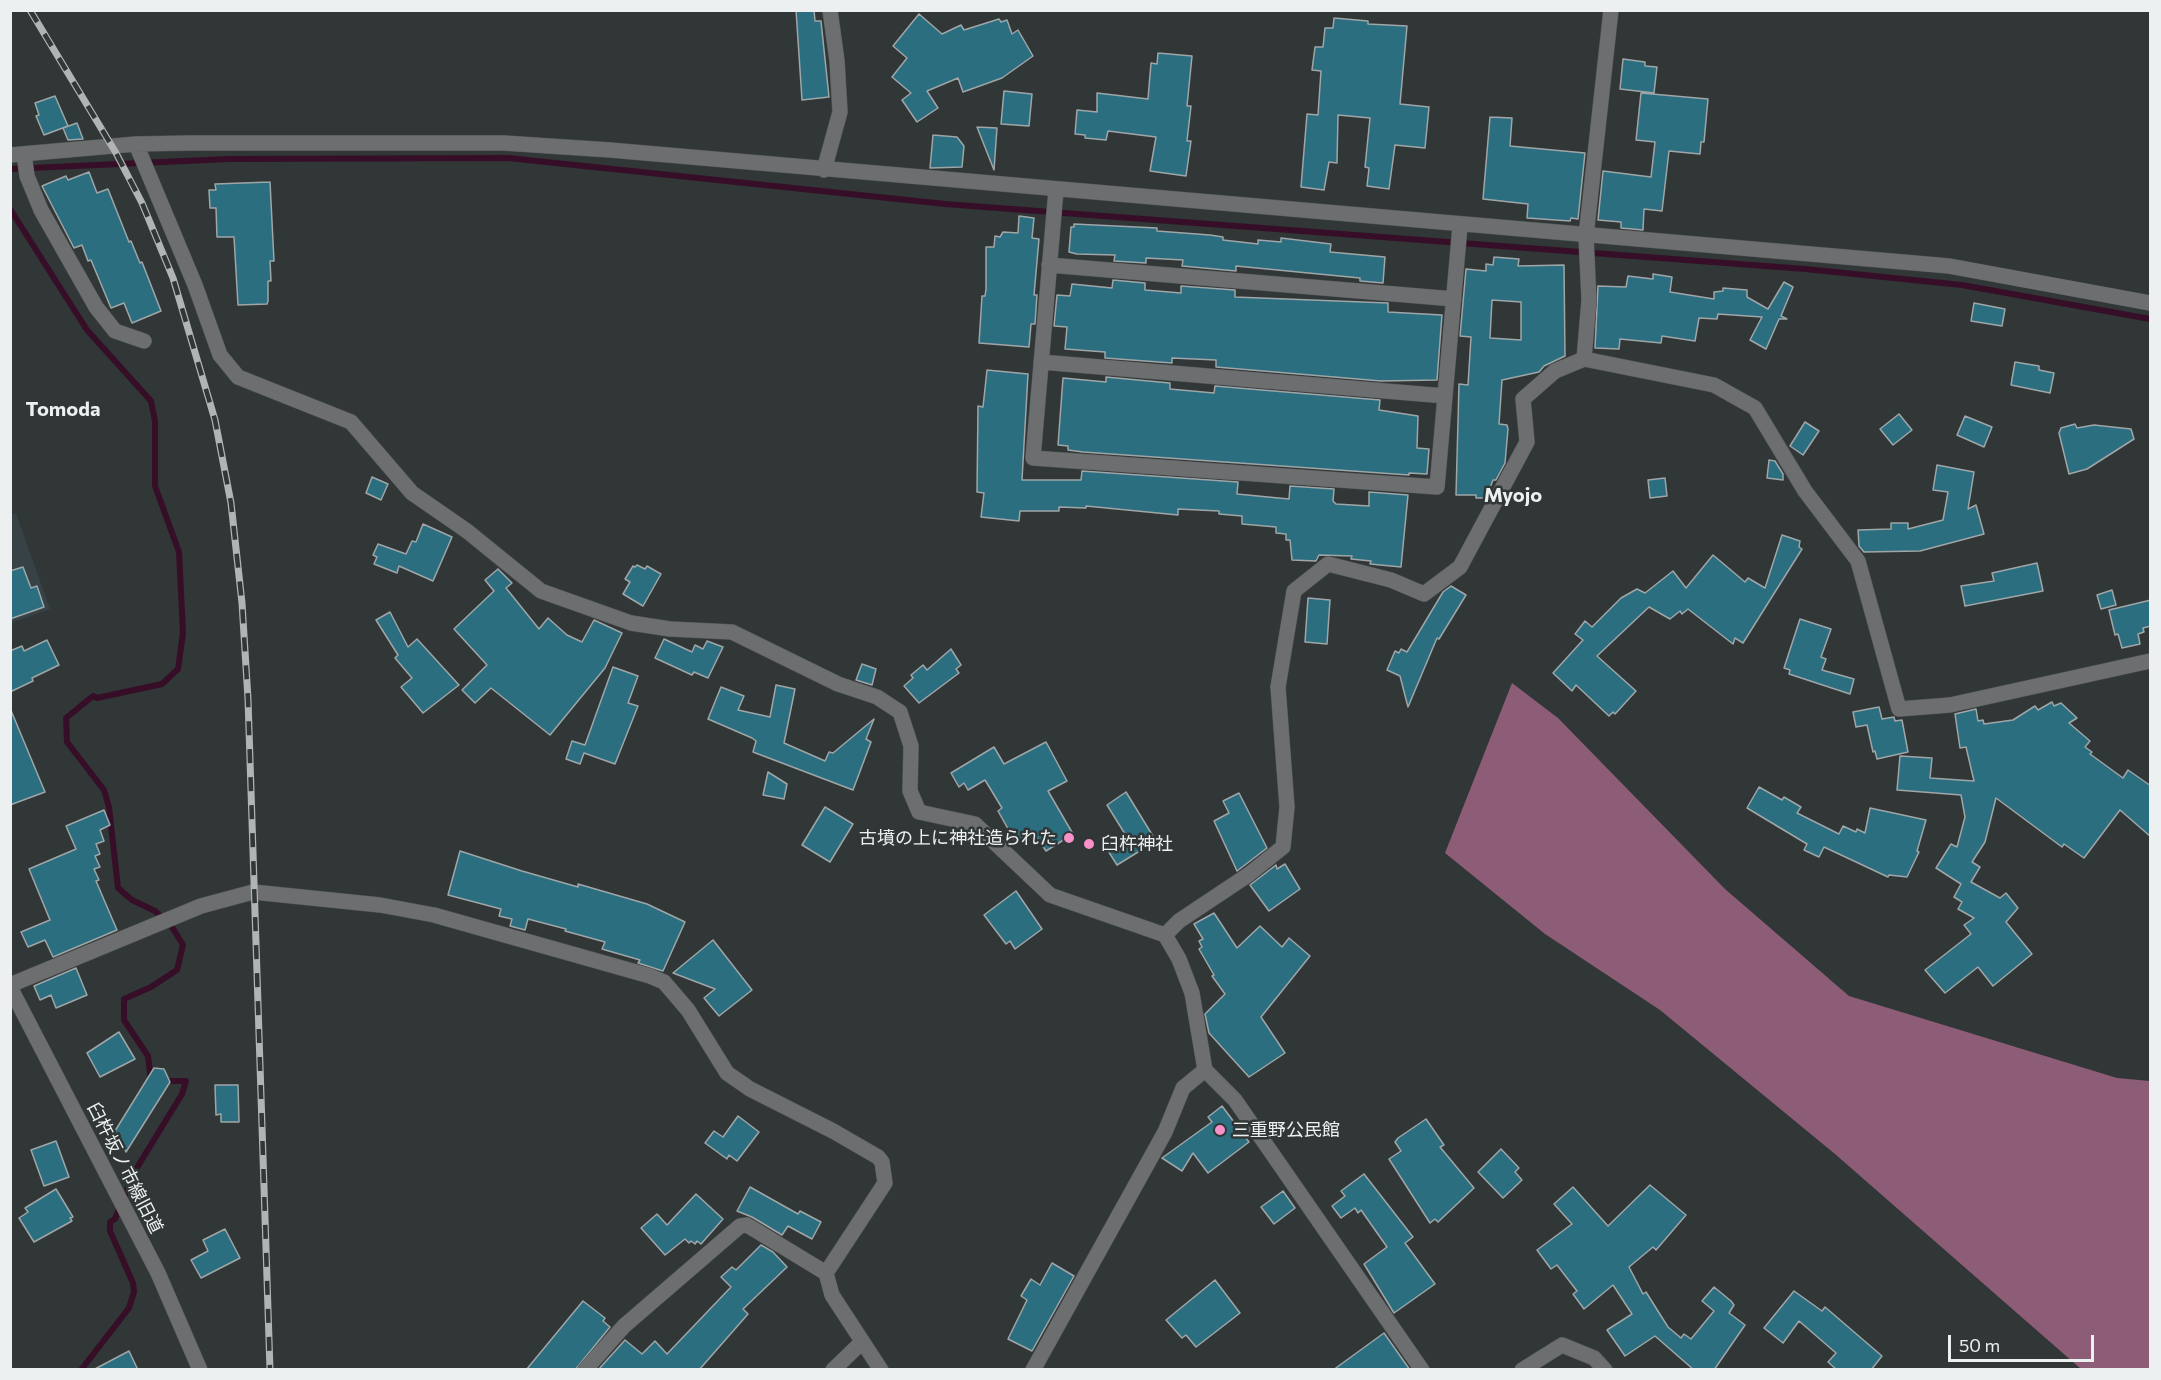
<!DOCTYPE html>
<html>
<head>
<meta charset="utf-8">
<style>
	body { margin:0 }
	#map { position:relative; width:2161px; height:1380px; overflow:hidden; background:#313637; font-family:Commissioner,sans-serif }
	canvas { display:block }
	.frame { position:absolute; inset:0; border:12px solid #ecf0f1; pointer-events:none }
	.scale { position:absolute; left:1948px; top:1335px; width:146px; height:27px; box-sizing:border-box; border:3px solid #ecf0f1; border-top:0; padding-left:8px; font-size:18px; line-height:21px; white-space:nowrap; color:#ecf0f1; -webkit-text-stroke:4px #313637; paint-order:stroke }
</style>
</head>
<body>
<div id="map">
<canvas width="2161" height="1380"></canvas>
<div class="frame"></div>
<div class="scale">50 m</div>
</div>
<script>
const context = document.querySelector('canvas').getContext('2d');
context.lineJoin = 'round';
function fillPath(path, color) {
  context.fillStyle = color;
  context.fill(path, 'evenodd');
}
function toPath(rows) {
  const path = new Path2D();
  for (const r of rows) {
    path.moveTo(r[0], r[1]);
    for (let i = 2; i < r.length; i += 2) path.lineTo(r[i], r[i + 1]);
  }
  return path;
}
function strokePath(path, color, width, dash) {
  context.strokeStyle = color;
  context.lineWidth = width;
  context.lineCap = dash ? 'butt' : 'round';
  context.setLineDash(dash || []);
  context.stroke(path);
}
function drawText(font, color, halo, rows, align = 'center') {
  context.font = font + ' Commissioner,"Noto Sans JP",sans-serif';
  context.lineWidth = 5;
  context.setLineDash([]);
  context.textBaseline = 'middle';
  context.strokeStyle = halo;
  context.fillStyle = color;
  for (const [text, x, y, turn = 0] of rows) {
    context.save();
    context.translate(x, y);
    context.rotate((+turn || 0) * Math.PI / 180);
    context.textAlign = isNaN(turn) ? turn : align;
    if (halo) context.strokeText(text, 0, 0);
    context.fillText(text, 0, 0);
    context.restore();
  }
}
const built = toPath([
	[16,513,50,609,11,623,10,515]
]);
const forest = toPath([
	[1512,683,1558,718,1725,889,1849,996,2117,1078,2150,1081,2150,1369,2081,1369,1835,1154,1660,1010,1545,934,1445,853]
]);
const stream = toPath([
	[10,169,228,159,508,158,945,204,1805,269,1962,285,2150,319],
	[10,209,87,330,151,401,155,421,155,486,179,552,183,633,178,669,162,684,97,698,93,696,66,718,67,742,104,790,109,807,118,888,132,900,155,911,172,927,183,945,177,970,151,987,124,999,124,1020,148,1056,151,1081],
	[81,1370,129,1308,134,1292,133,1283,110,1231,110,1222,115,1219,135,1171,182,1094,186,1081,164,1081]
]);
const building = toPath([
	[796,10,814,10,815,21,821,21,829,97,802,100,796,10],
	[919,14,942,34,961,25,964,30,999,19,1001,22,1007,20,1012,34,1018,30,1033,56,1002,78,963,92,958,78,927,91,938,108,917,122,902,100,911,93,892,77,907,58,893,46,919,14],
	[1334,18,1368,21,1368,24,1407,26,1400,104,1429,107,1425,148,1395,145,1389,189,1367,186,1369,168,1365,167,1370,118,1338,115,1337,163,1329,162,1324,190,1301,187,1307,114,1318,115,1321,71,1312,70,1315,47,1323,47,1325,28,1333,28,1334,18],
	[1158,53,1192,56,1187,106,1191,106,1187,141,1191,141,1186,176,1150,171,1156,137,1108,131,1106,140,1085,138,1085,135,1075,134,1077,110,1097,112,1097,93,1148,99,1151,63,1157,64,1158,53],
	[1623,59,1645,62,1645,66,1657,67,1654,93,1620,89,1623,59],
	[1004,91,1032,94,1029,126,1001,124,1004,91],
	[1641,93,1708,99,1704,142,1701,142,1700,154,1669,151,1662,211,1644,209,1643,230,1621,228,1621,222,1598,220,1603,171,1651,177,1655,142,1636,140,1641,93],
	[55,96,68,126,44,135,36,116,39,115,35,103,55,96],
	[1490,117,1512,118,1510,146,1585,153,1578,219,1571,218,1570,221,1527,218,1528,204,1483,199,1490,117],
	[77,123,83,139,68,140,63,128,77,123],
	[977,127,997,128,994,170,977,127],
	[933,135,957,137,964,146,962,167,930,168,933,135],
	[89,172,97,193,108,189,129,242,131,241,140,263,142,262,161,311,132,323,124,303,111,308,91,260,88,261,82,245,74,248,42,186,66,176,68,180,89,172],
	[270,182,274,261,270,261,271,281,268,281,268,301,267,304,238,305,234,237,217,237,216,208,210,208,209,190,216,190,215,184,270,182],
	[1019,216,1034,218,1032,238,1039,239,1034,295,1037,295,1035,324,1031,324,1029,347,979,343,982,296,985,296,986,289,986,247,994,247,995,236,1000,237,1003,232,1018,233,1019,216],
	[1074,224,1157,228,1157,231,1210,235,1223,237,1223,240,1258,244,1258,240,1281,242,1281,238,1331,244,1330,252,1385,257,1383,283,1360,281,1360,278,1236,266,1236,271,1182,266,1183,260,1146,258,1146,263,1114,261,1115,255,1077,254,1069,252,1071,227,1074,227,1074,224],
	[1494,257,1519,259,1518,266,1564,265,1565,356,1544,366,1539,372,1502,380,1499,424,1507,425,1508,429,1505,463,1496,480,1493,480,1486,498,1476,498,1476,495,1456,495,1459,384,1468,385,1471,337,1460,336,1466,269,1486,271,1486,264,1493,265,1494,257],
	[1492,300,1521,302,1521,340,1490,338,1492,300],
	[1653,274,1672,277,1670,292,1714,299,1714,292,1723,291,1723,288,1747,290,1747,297,1768,309,1784,282,1793,287,1781,316,1787,319,1779,319,1766,349,1750,340,1762,317,1718,314,1717,319,1699,318,1695,341,1662,336,1661,343,1620,339,1619,349,1595,348,1598,286,1626,287,1628,276,1653,279,1653,274],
	[1113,280,1145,283,1145,290,1181,293,1181,286,1235,290,1235,297,1388,303,1388,312,1442,315,1437,380,1381,381,1216,367,1216,360,1172,358,1172,363,1105,358,1105,352,1065,349,1067,327,1054,326,1057,295,1070,296,1072,284,1112,288,1113,280],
	[1974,303,2005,309,2002,326,1971,321,1974,303],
	[2015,362,2039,366,2039,370,2054,373,2050,393,2011,385,2015,362],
	[987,370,1028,374,1022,480,1081,480,1082,471,1238,482,1237,494,1289,499,1290,486,1334,489,1333,501,1336,504,1369,506,1369,492,1408,495,1401,567,1370,564,1371,561,1351,559,1352,556,1319,555,1316,561,1292,560,1290,540,1286,540,1286,534,1276,533,1276,527,1242,524,1242,516,1219,514,1219,511,1178,509,1178,515,1086,506,1086,508,1059,507,1059,511,1020,511,1019,521,981,517,984,493,977,492,978,406,983,407,987,370],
	[1106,377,1170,383,1170,389,1214,393,1215,386,1380,400,1379,410,1418,416,1417,448,1429,449,1427,474,1409,473,1409,475,1083,452,1068,450,1068,446,1058,445,1063,378,1106,382,1106,377],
	[1899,414,1912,430,1893,445,1880,429,1899,414],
	[1965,416,1992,427,1984,447,1957,435,1965,416],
	[1805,422,1819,431,1803,455,1790,446,1805,422],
	[2075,424,2077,428,2094,425,2131,429,2134,439,2087,469,2069,474,2059,433,2061,428,2075,424],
	[1769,460,1775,461,1783,474,1783,480,1767,478,1769,460],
	[1937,465,1974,472,1968,509,1976,505,1984,534,1920,551,1864,552,1859,546,1858,530,1891,529,1891,523,1908,523,1908,529,1943,520,1948,492,1933,490,1937,465],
	[372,477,388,484,381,500,366,493,372,477],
	[1665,478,1667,496,1650,498,1648,480,1665,478],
	[423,524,452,537,433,581,399,566,397,573,374,564,377,557,373,555,378,544,406,554,412,541,416,542,423,524],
	[1782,535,1800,541,1799,547,1802,549,1743,643,1735,638,1733,644,1688,609,1682,614,1680,611,1670,619,1649,607,1597,656,1636,691,1615,714,1613,712,1609,716,1576,685,1572,691,1553,673,1583,640,1575,634,1585,621,1592,627,1621,598,1637,589,1645,593,1673,571,1686,588,1713,555,1745,582,1748,578,1765,588,1782,535],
	[2037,563,2043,591,1965,606,1961,586,1994,581,1992,573,2037,563],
	[637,565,645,569,647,566,661,574,643,606,623,594,630,582,625,579,633,566,635,567,637,565],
	[23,567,31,588,37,586,44,607,10,619,10,571,23,567],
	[498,569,512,583,506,588,539,629,548,618,567,635,582,642,594,620,622,633,605,668,550,735,491,688,475,703,462,690,487,665,454,629,494,591,485,580,498,569],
	[1451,586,1466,595,1439,639,1437,638,1408,707,1400,676,1387,670,1395,651,1399,653,1401,649,1407,652,1443,592,1451,586],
	[2112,590,2116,605,2101,609,2097,595,2112,590],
	[1308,598,1330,600,1327,644,1305,642,1308,598],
	[2151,600,2151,626,2143,628,2144,632,2138,634,2140,644,2122,648,2118,634,2115,635,2109,610,2151,600],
	[390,612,408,647,417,639,459,685,423,713,401,687,412,678,395,658,398,655,376,620,390,612],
	[1800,619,1831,629,1821,657,1826,659,1822,670,1854,679,1850,694,1789,674,1790,670,1784,668,1800,619],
	[664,639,692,652,695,645,703,649,707,641,723,647,708,678,694,672,692,675,655,658,664,639],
	[47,640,59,665,32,678,33,681,10,692,10,651,22,646,24,651,47,640],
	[951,649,961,665,956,669,959,673,919,703,904,686,913,678,911,675,923,665,927,670,951,649],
	[862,664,876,669,872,685,856,680,862,664],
	[613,667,638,676,628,703,638,706,615,764,584,753,580,764,566,759,572,741,585,745,613,667],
	[776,685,795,689,784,743,825,761,829,752,833,753,874,719,866,739,871,742,853,790,753,752,756,741,752,738,708,719,721,687,744,696,738,710,770,717,776,685],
	[2052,702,2054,706,2061,703,2077,718,2069,723,2090,741,2085,747,2092,752,2090,754,2123,778,2128,770,2151,786,2151,837,2120,810,2084,858,2064,844,2062,847,1996,798,1985,842,1972,862,1980,867,1971,882,2000,898,2006,893,2018,908,2006,922,2032,954,1993,986,1978,967,1945,993,1925,970,1971,934,1964,925,1974,918,1958,909,1962,902,1954,897,1961,884,1936,868,1951,844,1957,847,1965,817,1961,795,1897,790,1900,756,1932,758,1930,778,1974,781,1966,747,1960,748,1955,714,1976,709,1978,721,1983,720,1984,724,2013,720,2035,706,2038,710,2052,702],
	[1879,707,1882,719,1894,717,1895,721,1902,720,1908,752,1877,759,1875,751,1873,752,1867,725,1856,727,1853,712,1879,707],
	[10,708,45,792,10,805,10,708],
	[1046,742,1067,781,1048,791,1073,834,1046,851,1034,833,1016,843,998,811,1002,808,985,780,968,790,964,783,959,787,951,773,994,747,1004,764,1046,742],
	[768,772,787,784,784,799,763,795,768,772],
	[1759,787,1782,800,1784,797,1801,807,1797,813,1839,834,1843,826,1856,832,1857,829,1865,833,1870,808,1926,820,1917,851,1919,852,1907,877,1889,875,1888,877,1824,847,1819,857,1804,850,1807,844,1747,808,1759,787],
	[1126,792,1156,841,1117,865,1105,846,1125,834,1107,805,1126,792],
	[1239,793,1267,848,1237,871,1214,821,1229,813,1223,801,1239,793],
	[825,807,853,824,830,862,802,845,825,807],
	[104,810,110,825,100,830,104,841,96,844,100,854,95,856,100,867,94,869,99,880,96,881,117,930,53,957,45,940,28,947,21,932,50,920,29,869,76,849,66,826,104,810],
	[460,851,522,871,578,887,578,884,647,904,685,922,663,971,638,963,640,960,602,949,605,942,565,931,566,929,528,919,525,930,510,926,512,919,499,916,501,909,448,895,460,851],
	[1285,864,1300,889,1269,911,1250,885,1276,865,1277,869,1285,864],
	[1016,891,1042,929,1015,949,1010,941,1006,944,984,915,1016,891],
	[1214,913,1237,948,1260,926,1282,947,1289,938,1310,956,1261,1017,1285,1053,1249,1077,1209,1033,1205,1014,1225,994,1212,976,1214,975,1199,949,1202,947,1199,941,1203,939,1194,924,1214,913],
	[713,940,752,990,719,1016,704,998,715,989,673,973,713,940],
	[76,968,87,995,56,1008,51,995,40,1000,34,986,76,968],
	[119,1032,135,1059,100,1077,87,1053,119,1032],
	[154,1068,164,1069,170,1082,126,1152,115,1131,154,1068],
	[215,1085,238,1085,239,1122,221,1122,221,1114,216,1115,215,1085],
	[1222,1106,1249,1142,1208,1173,1193,1153,1182,1171,1162,1158,1212,1122,1208,1117,1222,1106],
	[738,1116,759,1132,737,1161,729,1155,727,1159,705,1143,714,1131,723,1137,738,1116],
	[1426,1119,1444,1145,1440,1147,1474,1188,1438,1222,1435,1219,1430,1223,1389,1159,1401,1151,1395,1142,1398,1138,1426,1119],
	[56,1141,69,1177,44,1186,31,1150,56,1141],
	[1501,1149,1519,1168,1515,1172,1522,1180,1503,1198,1478,1172,1501,1149],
	[1364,1174,1413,1237,1405,1243,1435,1284,1394,1313,1364,1264,1387,1247,1361,1210,1358,1213,1355,1208,1341,1218,1332,1206,1345,1196,1341,1191,1364,1174],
	[1650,1185,1686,1215,1656,1250,1653,1247,1629,1267,1643,1294,1646,1292,1668,1327,1681,1338,1684,1334,1691,1339,1714,1311,1702,1301,1714,1287,1731,1301,1734,1305,1729,1313,1745,1325,1714,1370,1694,1370,1655,1336,1625,1356,1607,1330,1632,1314,1613,1285,1584,1309,1573,1294,1577,1291,1557,1265,1551,1269,1537,1250,1572,1224,1554,1204,1573,1187,1608,1226,1650,1185],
	[750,1187,798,1214,800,1211,821,1222,812,1239,788,1226,782,1235,752,1217,737,1211,750,1187],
	[56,1189,73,1217,70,1218,72,1221,34,1242,19,1218,28,1212,25,1208,56,1189],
	[1283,1191,1295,1208,1274,1224,1261,1207,1283,1191],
	[696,1194,723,1219,701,1244,697,1241,695,1244,691,1241,689,1243,685,1239,665,1255,641,1228,657,1214,667,1225,696,1194],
	[225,1229,240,1258,201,1278,191,1260,208,1251,203,1240,225,1229],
	[761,1245,773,1252,787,1267,743,1309,748,1314,699,1370,598,1370,625,1340,642,1354,655,1341,667,1354,731,1287,721,1277,732,1267,736,1270,761,1245],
	[1052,1263,1074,1276,1032,1351,1008,1339,1027,1300,1021,1296,1031,1279,1040,1285,1052,1263],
	[1215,1280,1240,1313,1196,1347,1186,1335,1182,1338,1166,1320,1215,1280],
	[1794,1291,1822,1311,1825,1307,1882,1356,1871,1370,1837,1370,1828,1362,1836,1353,1799,1321,1783,1343,1764,1328,1794,1291],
	[583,1301,605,1318,603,1321,610,1327,575,1370,526,1370,583,1301],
	[1384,1333,1410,1370,1333,1370,1384,1333],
	[129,1351,138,1370,93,1370,129,1351]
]);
const minor = toPath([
	[136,144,195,285,220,355,238,377,351,422,412,493,467,531,541,591,631,623,670,629,732,632,838,684,877,697,900,712,911,746,910,791,919,812,975,824,1050,895,1165,935,1179,959,1192,993,1205,1070,1235,1100,1422,1370],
	[24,154,27,176,41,210,96,307,115,331,144,341],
	[10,155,136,144,189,143,504,143,610,150,1949,266,2150,303],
	[824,170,840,112,837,61,830,10],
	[1056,190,1033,458,1437,487,1460,226],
	[1049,265,1454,299],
	[1584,359,1589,300,1586,236,1611,10],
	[1041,362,1445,396],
	[1165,935,1179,921,1248,875,1283,847,1287,807,1278,687,1294,591,1328,564,1391,580,1424,594,1460,567,1527,442,1523,399,1555,371,1584,359,1714,385,1755,408,1805,491,1858,561,1899,709,1950,705,2150,661],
	[10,985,201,906,253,892,380,905,434,915,650,976,664,982,688,1010,727,1073,750,1089,833,1131,878,1157,882,1162,885,1183,826,1273],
	[10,987,158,1273,200,1370],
	[585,1370,624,1326,740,1226,747,1225,826,1273,832,1295,881,1370],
	[833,1370,862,1342],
	[1033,1370,1165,1132,1183,1088,1205,1070],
	[1522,1370,1562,1345,1594,1358,1605,1370]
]);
const rail = toPath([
	[30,10,116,153,142,203,173,278,215,420,231,503,242,603,248,699,270,1370]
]);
const markers = [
	[1069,838,6,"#f890ca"],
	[1089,844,6,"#f890ca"],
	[1220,1130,6,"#f890ca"]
];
const poiNames = [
	["古墳の上に神社造られた",1057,838,"right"],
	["臼杵神社",1101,844],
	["三重野公民館",1232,1130]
];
const streetNames = [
	["臼杵坂ノ市線旧道",125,1168,63]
];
const neighbourhoodNames = [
	["Tomoda",63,409],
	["Myojo",1513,495]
];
fillPath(built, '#364245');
fillPath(forest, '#8d5d77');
strokePath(stream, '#370e27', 6);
fillPath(building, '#2b6e80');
strokePath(building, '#a0a6a8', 1.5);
strokePath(minor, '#4f5455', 16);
strokePath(minor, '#6c6e6f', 15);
strokePath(rail, '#b0b4b5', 7);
strokePath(rail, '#313637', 4.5, [14]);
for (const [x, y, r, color] of markers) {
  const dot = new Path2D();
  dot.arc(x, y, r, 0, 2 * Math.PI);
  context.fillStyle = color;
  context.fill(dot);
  strokePath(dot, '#313637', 2);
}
drawText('18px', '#ecf0f1', '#313637', poiNames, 'left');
drawText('18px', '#ecf0f1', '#313637', streetNames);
drawText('bold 20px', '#ecf0f1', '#313637', neighbourhoodNames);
</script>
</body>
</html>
